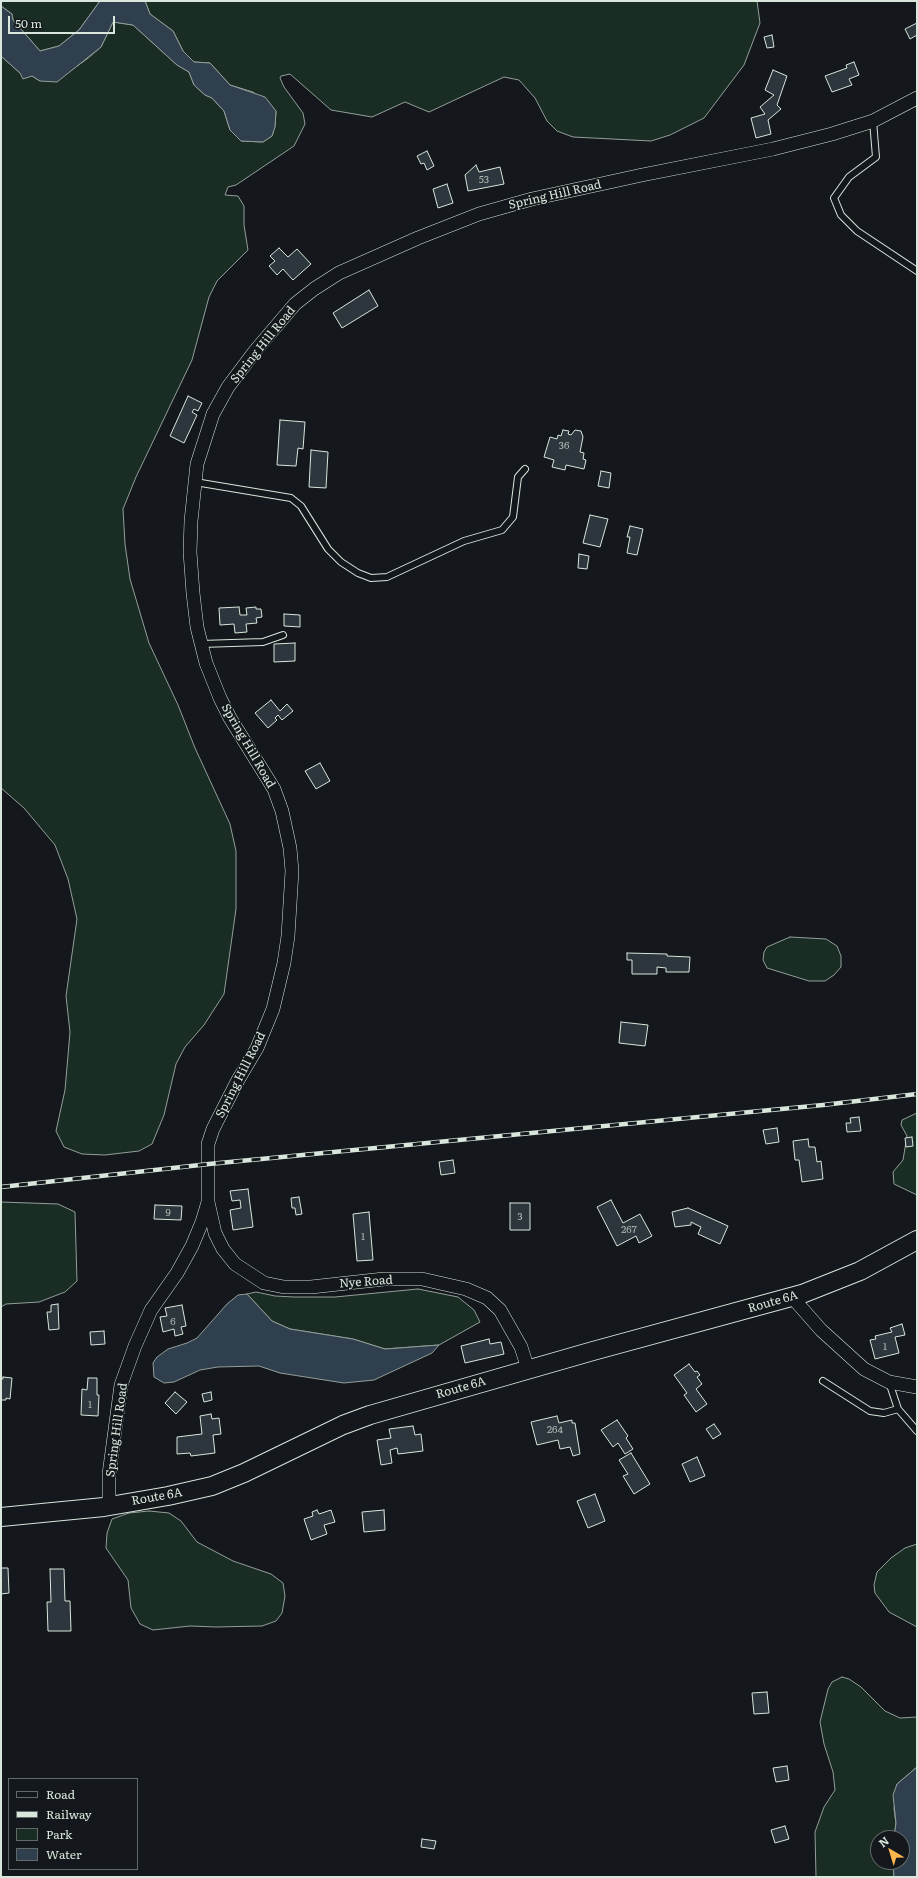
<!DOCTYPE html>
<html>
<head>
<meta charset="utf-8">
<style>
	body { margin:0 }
	#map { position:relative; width:918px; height:1878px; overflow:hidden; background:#14181c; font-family:Literata,serif }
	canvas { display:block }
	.frame { position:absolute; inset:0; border:2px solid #d8e6dc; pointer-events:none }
	.legend { position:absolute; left:8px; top:1778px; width:130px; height:92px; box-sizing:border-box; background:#14181c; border:1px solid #626a69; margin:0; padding:5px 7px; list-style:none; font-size:12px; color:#d8e6dc }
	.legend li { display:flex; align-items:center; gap:8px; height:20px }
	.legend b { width:20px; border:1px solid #626a69 }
	.north { position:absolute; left:870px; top:1830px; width:40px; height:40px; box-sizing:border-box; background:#14181c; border:1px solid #626a69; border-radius:50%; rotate:322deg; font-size:11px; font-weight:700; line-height:16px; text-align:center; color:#d8e6dc }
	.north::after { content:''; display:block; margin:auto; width:14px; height:18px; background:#ffb74d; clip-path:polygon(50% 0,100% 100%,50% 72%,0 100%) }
	.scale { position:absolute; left:8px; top:16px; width:107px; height:18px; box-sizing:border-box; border:2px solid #d8e6dc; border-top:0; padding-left:5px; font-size:12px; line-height:14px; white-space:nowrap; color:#d8e6dc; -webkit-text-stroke:3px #14181c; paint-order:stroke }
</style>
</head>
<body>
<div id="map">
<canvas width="918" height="1878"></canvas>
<div class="frame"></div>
<ul class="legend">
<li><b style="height:5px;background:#14181c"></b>Road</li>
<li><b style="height:5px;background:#d8e6dc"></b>Railway</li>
<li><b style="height:11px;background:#1a2d24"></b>Park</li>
<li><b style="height:11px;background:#2f3f4d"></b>Water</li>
</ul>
<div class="north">N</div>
<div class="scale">50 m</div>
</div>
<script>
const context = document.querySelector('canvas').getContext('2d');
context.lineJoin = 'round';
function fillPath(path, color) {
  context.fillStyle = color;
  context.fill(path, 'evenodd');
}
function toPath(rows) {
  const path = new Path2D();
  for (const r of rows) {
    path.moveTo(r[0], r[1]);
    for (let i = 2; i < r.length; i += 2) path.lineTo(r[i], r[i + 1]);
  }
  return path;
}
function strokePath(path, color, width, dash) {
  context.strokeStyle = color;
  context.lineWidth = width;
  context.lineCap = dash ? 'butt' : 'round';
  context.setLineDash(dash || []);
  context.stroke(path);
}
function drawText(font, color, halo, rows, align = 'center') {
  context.font = font + ' Literata,serif';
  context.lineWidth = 3;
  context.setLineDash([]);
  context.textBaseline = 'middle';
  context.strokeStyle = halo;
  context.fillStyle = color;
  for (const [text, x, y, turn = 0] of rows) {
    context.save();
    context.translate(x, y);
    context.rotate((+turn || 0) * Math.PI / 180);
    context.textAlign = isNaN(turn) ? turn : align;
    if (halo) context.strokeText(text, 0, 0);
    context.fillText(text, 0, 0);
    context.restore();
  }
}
const green = toPath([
	[1,1,100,1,79,30,59,46,40,51,13,20,12,14,1,6,1,1],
	[145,1,757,1,760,23,744,65,704,118,670,135,651,141,573,137,557,131,547,121,535,98,519,80,504,77,429,112,405,102,372,117,331,110,290,74,281,76,280,78,284,87,303,113,305,124,294,146,236,185,228,187,225,195,238,196,244,206,244,225,248,250,217,281,209,297,192,360,136,477,123,509,125,544,130,579,149,643,178,705,195,748,230,824,236,851,236,909,224,994,204,1025,185,1047,176,1064,164,1115,152,1144,139,1151,105,1155,82,1154,64,1147,56,1131,65,1090,70,1032,66,996,77,919,68,879,55,845,24,808,1,788,1,56,20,73,32,76,40,81,73,69,87,59,101,47,113,22,133,25,177,65,189,72,194,85,205,95,212,98,224,111,230,130,241,141,263,142,272,136,275,126,276,111,253,92,230,85,210,63,194,62,183,51,173,31,150,14,145,1],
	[790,937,826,939,837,946,841,956,841,967,834,975,825,981,809,981,767,968,763,960,764,952,767,947,790,937],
	[917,1113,917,1195,894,1184,893,1172,903,1160,907,1136,901,1125,902,1120,917,1113],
	[1,1202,58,1204,75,1212,77,1281,65,1292,39,1302,6,1304,1,1307,1,1202],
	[418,1289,458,1297,474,1310,480,1322,439,1345,385,1349,353,1339,290,1329,272,1321,247,1294,256,1292,275,1296,294,1297,335,1297,418,1289],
	[149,1511,169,1513,181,1521,197,1542,233,1561,271,1574,283,1583,285,1596,282,1613,276,1621,262,1626,216,1627,190,1626,153,1630,140,1624,131,1608,128,1580,106,1548,107,1533,112,1519,129,1513,149,1511],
	[917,1544,917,1627,889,1612,875,1593,874,1585,877,1572,891,1558,905,1548,917,1544],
	[842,1677,849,1679,861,1687,885,1711,900,1718,917,1717,917,1767,897,1784,894,1809,896,1823,894,1838,878,1838,878,1862,893,1862,894,1877,816,1877,815,1832,824,1807,835,1790,833,1772,824,1744,820,1722,828,1689,832,1682,842,1677]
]);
const water = toPath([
	[100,1,145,1,150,14,173,31,183,51,194,62,210,63,230,85,265,97,276,111,275,127,272,136,263,142,241,141,230,130,224,111,212,98,205,95,194,85,189,72,177,65,133,25,113,22,101,47,57,82,40,81,32,76,23,79,20,73,1,56,1,6,12,14,13,20,40,51,59,46,79,30,100,1],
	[247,1294,272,1321,290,1329,353,1339,385,1349,439,1345,432,1353,374,1380,344,1383,280,1373,259,1366,218,1367,200,1370,174,1382,164,1383,154,1377,153,1363,157,1357,168,1349,187,1343,197,1338,227,1304,238,1295,247,1294],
	[917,1767,917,1877,894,1877,893,1862,902,1862,902,1838,894,1838,896,1823,893,1795,897,1784,917,1767]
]);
const building = toPath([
	[917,23,917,35,910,39,905,29,917,23],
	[772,35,774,47,767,48,764,37,772,35],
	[854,62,859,75,849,79,852,85,832,92,825,76,847,68,846,65,854,62],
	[773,70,787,76,777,105,781,109,768,120,771,134,756,138,751,118,765,114,760,107,774,95,765,90,773,70],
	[427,151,434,166,427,170,424,163,421,164,417,156,427,151],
	[476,165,479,172,500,167,504,184,468,191,465,175,476,165],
	[447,184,453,203,438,208,433,189,447,184],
	[279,248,288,257,297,249,311,264,293,280,283,269,277,275,269,266,275,261,270,256,279,248],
	[369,290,378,306,342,328,333,313,369,290],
	[188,396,202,403,198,411,194,409,192,412,197,415,184,443,170,436,188,396],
	[280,420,305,422,303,449,298,448,296,466,277,465,280,420],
	[563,430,569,431,568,434,571,435,575,430,581,431,583,437,580,452,584,453,583,459,586,460,584,469,566,465,565,470,552,467,554,460,544,457,550,437,557,439,558,435,561,436,563,430],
	[311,450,328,452,326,488,309,487,311,450],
	[601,471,611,473,609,488,598,486,601,471],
	[590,515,608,519,600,547,583,543,590,515],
	[630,526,643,529,637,555,627,553,630,537,627,537,630,526],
	[579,554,589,556,587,569,578,568,579,554],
	[239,607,240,615,247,615,246,608,256,607,256,609,261,609,262,617,256,618,257,623,246,624,247,632,235,633,234,624,220,625,219,608,239,607],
	[284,614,300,615,300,627,284,626,284,614],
	[295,643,295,661,274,662,274,644,295,643],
	[271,700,280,711,287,704,293,711,282,720,278,715,275,718,277,720,268,728,255,713,271,700],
	[320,763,330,781,316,789,305,771,320,763],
	[627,953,667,954,667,956,690,957,689,972,666,972,666,968,657,967,657,974,632,974,632,960,627,960,627,953],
	[621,1022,648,1025,645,1046,619,1043,621,1022],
	[859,1117,861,1131,847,1132,846,1123,851,1123,850,1118,859,1117],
	[777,1128,779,1142,766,1144,763,1130,777,1128],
	[912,1137,913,1146,906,1147,905,1138,912,1137],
	[808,1139,809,1147,815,1147,817,1162,821,1161,823,1179,802,1182,799,1160,795,1160,793,1141,808,1139],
	[453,1160,455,1173,441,1175,439,1162,453,1160],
	[248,1189,253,1227,233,1230,230,1210,241,1208,240,1200,232,1201,230,1191,248,1189],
	[299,1197,302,1214,296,1215,295,1208,292,1208,291,1198,299,1197],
	[611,1200,623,1223,640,1214,652,1236,639,1243,636,1236,617,1246,597,1207,611,1200],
	[510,1203,530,1203,530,1230,510,1230,510,1203],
	[155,1205,182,1206,181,1220,154,1219,155,1205],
	[688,1208,728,1226,720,1244,698,1234,701,1227,691,1222,691,1225,675,1227,672,1212,688,1208],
	[369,1212,373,1260,357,1261,353,1214,369,1212],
	[58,1304,59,1329,49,1330,47,1312,51,1312,51,1305,58,1304],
	[182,1305,186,1326,181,1327,183,1334,175,1336,174,1329,163,1332,160,1317,167,1316,165,1308,182,1305],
	[902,1324,905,1335,895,1337,899,1353,875,1359,870,1340,876,1339,875,1336,892,1332,890,1328,902,1324],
	[104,1331,105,1344,91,1345,90,1332,104,1331],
	[489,1339,490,1344,501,1342,504,1354,465,1363,461,1346,489,1339],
	[689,1364,695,1372,697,1371,700,1375,697,1377,702,1384,696,1389,707,1404,696,1412,684,1395,687,1393,674,1375,689,1364],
	[3,1377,12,1378,10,1399,6,1398,6,1400,1,1400,1,1379,3,1379,3,1377],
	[88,1378,97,1378,97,1395,99,1395,98,1416,81,1415,82,1389,87,1390,88,1378],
	[175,1392,187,1402,176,1414,165,1403,175,1392],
	[211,1392,212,1400,204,1402,202,1394,211,1392],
	[211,1414,212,1419,219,1418,221,1434,213,1435,215,1453,191,1456,190,1453,177,1454,177,1437,202,1434,200,1416,211,1414],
	[557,1416,559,1423,572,1420,572,1423,575,1423,580,1454,573,1456,570,1447,560,1449,558,1440,537,1445,531,1422,557,1416],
	[617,1420,628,1436,626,1438,633,1449,625,1454,618,1443,613,1447,601,1430,617,1420],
	[714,1424,721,1434,713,1439,706,1429,714,1424],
	[413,1426,415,1435,421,1434,423,1451,398,1454,397,1448,390,1450,392,1463,381,1465,377,1440,391,1438,389,1429,413,1426],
	[631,1453,650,1484,634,1494,623,1476,628,1474,619,1460,631,1453],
	[697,1457,705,1476,690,1482,682,1464,697,1457],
	[595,1494,605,1521,588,1528,577,1501,595,1494],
	[317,1510,319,1514,331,1510,335,1522,324,1525,327,1534,311,1540,304,1519,313,1516,312,1512,317,1510],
	[384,1510,385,1530,364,1532,362,1512,384,1510],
	[1,1568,8,1568,9,1593,1,1594,1,1568],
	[50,1569,64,1569,65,1601,70,1601,71,1631,48,1631,47,1602,51,1602,50,1569],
	[767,1692,769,1713,754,1714,752,1693,767,1692],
	[787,1766,789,1780,776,1782,773,1768,787,1766],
	[785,1826,789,1839,775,1843,771,1830,785,1826],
	[422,1839,436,1841,434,1849,421,1847,422,1839]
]);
const service = toPath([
	[873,121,876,157,849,177,834,198,841,215,857,231,917,271],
	[195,482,291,498,301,506,328,549,341,562,358,573,371,578,387,577,464,541,502,530,513,517,518,477,525,469],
	[201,644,263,642,283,635],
	[823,1381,870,1411,884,1413,898,1409],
	[889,1382,898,1409,917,1431]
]);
const minor = toPath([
	[208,1202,215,1233,223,1249,235,1264,264,1283,284,1287,311,1287,384,1279,422,1279,466,1289,487,1298,500,1310,521,1347,528,1369],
	[792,1297,821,1330,864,1369,889,1382,917,1387],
	[109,1506,109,1474,121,1385,135,1346,151,1310,177,1273,192,1246,202,1222,208,1202,208,1144,213,1129,238,1080,257,1048,273,1009,284,963,288,936,292,871,290,848,282,811,274,789,230,718,220,698,206,663,197,627,193,593,190,552,191,521,197,464,213,414,228,387,255,351,295,304,314,289,339,273,418,238,479,214,532,199,642,175,773,149,832,134,873,121,917,98]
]);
const secondary = toPath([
	[1,1517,104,1507,168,1496,212,1486,244,1473,343,1425,370,1415,593,1351,802,1294,860,1271,917,1240]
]);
const rail = toPath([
	[1,1187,209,1164,823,1105,917,1094]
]);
const numberNames = [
	["53",484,180],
	["36",564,446],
	["9",168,1213],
	["3",520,1217],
	["267",629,1230],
	["1",363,1237],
	["6",173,1322],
	["1",885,1347],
	["1",90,1405],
	["264",555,1430]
];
const streetNames = [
	["Spring Hill Road",555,195,-13],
	["Spring Hill Road",263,345,-51],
	["Spring Hill Road",248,746,60],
	["Spring Hill Road",241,1075,-63],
	["Nye Road",366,1282,-4],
	["Route 6A",773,1302,-16],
	["Route 6A",461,1388,-16],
	["Spring Hill Road",117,1430,-82],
	["Route 6A",157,1497,-10]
];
fillPath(green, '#1a2d24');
strokePath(green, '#939e99', 1);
fillPath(water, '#2f3f4d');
strokePath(water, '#939e99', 1);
fillPath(building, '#2c363c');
strokePath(building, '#d8e6dc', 1);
strokePath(service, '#d8e6dc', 8);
strokePath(minor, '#d8e6dc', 14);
strokePath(secondary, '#d8e6dc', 20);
strokePath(service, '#14181c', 6);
strokePath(minor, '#14181c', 13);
strokePath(secondary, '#14181c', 18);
strokePath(rail, '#d8e6dc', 4.5);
strokePath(rail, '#14181c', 3, [9]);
drawText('10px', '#adbab4', null, numberNames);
drawText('12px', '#d8e6dc', '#14181c', streetNames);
</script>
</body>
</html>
